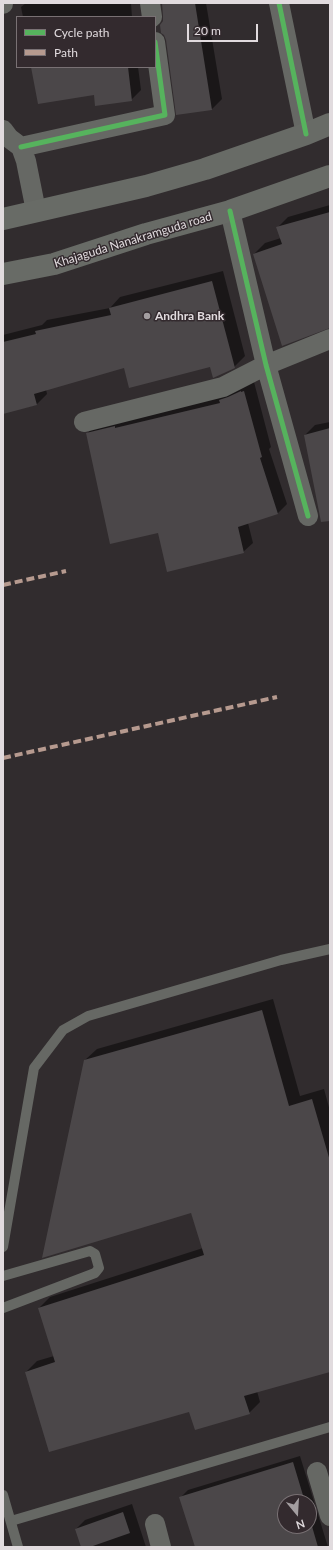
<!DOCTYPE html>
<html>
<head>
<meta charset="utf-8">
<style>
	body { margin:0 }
	#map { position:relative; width:333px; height:1550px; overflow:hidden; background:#312c2e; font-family:Lato,sans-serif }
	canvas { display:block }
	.frame { position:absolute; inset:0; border:4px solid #e1dbde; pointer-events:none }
	.legend { position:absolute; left:16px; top:16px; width:140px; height:52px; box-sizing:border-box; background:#332a2e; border:1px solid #797174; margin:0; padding:5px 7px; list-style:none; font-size:12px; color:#e1dbde }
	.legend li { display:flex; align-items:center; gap:8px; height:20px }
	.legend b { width:20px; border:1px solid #797174 }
	.north { position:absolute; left:277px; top:1494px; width:40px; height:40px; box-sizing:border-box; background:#332a2e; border:1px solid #797174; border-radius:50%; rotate:162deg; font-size:11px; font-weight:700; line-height:16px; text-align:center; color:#e1dbde }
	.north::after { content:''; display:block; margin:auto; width:14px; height:18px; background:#a39ea0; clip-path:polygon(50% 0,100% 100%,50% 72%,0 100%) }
	.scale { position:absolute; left:187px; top:24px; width:71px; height:18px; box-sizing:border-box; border:2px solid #e1dbde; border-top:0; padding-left:5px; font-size:12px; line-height:14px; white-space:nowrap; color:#e1dbde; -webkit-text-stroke:3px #332a2e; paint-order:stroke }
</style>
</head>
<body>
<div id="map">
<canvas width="333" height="1550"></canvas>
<div class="frame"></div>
<ul class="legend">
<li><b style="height:5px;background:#56b35d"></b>Cycle path</li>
<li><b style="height:5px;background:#b69a8f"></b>Path</li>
</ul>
<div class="north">N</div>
<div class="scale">20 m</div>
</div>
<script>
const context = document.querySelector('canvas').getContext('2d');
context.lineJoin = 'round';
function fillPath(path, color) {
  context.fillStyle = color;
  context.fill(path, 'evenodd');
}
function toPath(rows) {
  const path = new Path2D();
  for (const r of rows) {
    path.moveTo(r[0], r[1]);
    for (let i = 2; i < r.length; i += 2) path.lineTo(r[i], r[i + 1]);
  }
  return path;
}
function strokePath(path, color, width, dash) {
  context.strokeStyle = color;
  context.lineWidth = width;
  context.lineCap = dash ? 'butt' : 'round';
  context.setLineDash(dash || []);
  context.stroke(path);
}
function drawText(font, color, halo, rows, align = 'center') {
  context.font = font + ' Lato,sans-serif';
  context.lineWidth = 3;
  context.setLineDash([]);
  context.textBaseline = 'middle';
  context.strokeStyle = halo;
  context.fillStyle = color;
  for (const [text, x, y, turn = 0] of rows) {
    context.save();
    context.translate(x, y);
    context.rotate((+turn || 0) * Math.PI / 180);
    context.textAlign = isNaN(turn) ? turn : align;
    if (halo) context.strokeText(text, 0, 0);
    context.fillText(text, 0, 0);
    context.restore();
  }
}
const shadow = toPath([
	[26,3,131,3,132,17,23,17,21,7],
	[163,3,206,3,222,99,212,109,177,114,164,21],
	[32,67,138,67,141,90,131,100,95,93],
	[330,205,330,327,254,254,265,243,281,238,277,228,288,217],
	[223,271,245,356,234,367,210,366,125,367,46,389,47,394,36,405,3,413,3,335,42,325,47,320,110,308,120,297],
	[254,382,271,447,269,449,287,504,278,513,248,523,253,543,243,552,159,532,87,434,96,424],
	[330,422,330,499,305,435,315,425],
	[273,999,300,1096,324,1089,330,1111,330,1370,257,1391,260,1402,249,1413,190,1410,26,1372,37,1361,54,1356,39,1308,50,1297,203,1248,191,1212,85,1060,97,1049],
	[300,1456,328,1547,196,1547,180,1498,188,1490],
	[285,1502,309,1502,309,1526,285,1526],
	[132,1504,146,1547,82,1547,76,1529,85,1520]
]);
const building = toPath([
	[162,3,195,3,212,110,176,115,166,40,164,35,161,33,160,25,163,21,163,16],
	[31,67,128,67,132,101,95,106,94,95,38,104],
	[330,212,330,328,282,346,253,254,282,244,276,227],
	[212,281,235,368,213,378,210,367,129,388,124,368,34,394,37,405,3,414,3,342,36,334,35,331,111,315,109,308],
	[241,391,241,392,244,391,262,457,260,458,278,514,238,527,244,553,167,572,158,533,110,544,86,433,115,426,115,428,220,403,219,400,228,397],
	[330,428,330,521,321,522,304,435],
	[262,1010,289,1106,312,1099,330,1161,330,1372,244,1396,250,1414,195,1430,189,1412,49,1452,25,1372,55,1362,38,1308,204,1255,191,1213,42,1258,84,1060],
	[293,1462,305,1502,285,1502,285,1526,309,1526,309,1516,318,1547,195,1547,179,1497],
	[123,1512,130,1533,90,1547,81,1547,75,1529]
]);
const lane = toPath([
	[3,1247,34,1068,63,1030,88,1016,281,960,330,949],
	[3,1276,90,1251,95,1254,99,1268,95,1273,3,1308],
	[3,1495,18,1547],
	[11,1521,330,1427]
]);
const street = toPath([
	[150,3,152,17],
	[279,3,306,134],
	[3,4,3,3],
	[3,130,9,138,21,147,26,161,36,211],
	[21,147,165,115,155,42],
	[230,211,266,365,308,516],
	[84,422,223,387,266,365,330,339],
	[317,1472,330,1516],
	[155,1524,161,1547]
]);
const secondary = toPath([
	[3,219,146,186,205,169,306,134,330,124],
	[3,274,54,264,146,234,230,211,330,176]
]);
const quiet = toPath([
	[3,585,66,571],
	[3,758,277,697]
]);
const cycleway = toPath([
	[279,3,306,134],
	[21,147,165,115,155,42],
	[230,211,266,365,308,516]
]);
const markers = [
	[147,316,4,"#a39ea0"]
];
const streetNames = [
	["Khajaguda Nanakramguda road",133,240,-17]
];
const poiNames = [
	["Andhra Bank",155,316]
];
fillPath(shadow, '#0007');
fillPath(building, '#4b4749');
strokePath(lane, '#666864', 10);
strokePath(street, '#666864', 20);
strokePath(secondary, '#686b66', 22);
strokePath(quiet, '#b69a8f', 4, [8, 4]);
strokePath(cycleway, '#56b35d', 5);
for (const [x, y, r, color] of markers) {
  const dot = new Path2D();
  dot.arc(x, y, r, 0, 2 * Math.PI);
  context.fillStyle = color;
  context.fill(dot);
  strokePath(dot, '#332a2e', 1.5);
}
drawText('12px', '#e1dbde', '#332a2e', streetNames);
drawText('bold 12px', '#e1dbde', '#332a2e', poiNames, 'left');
</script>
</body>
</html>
